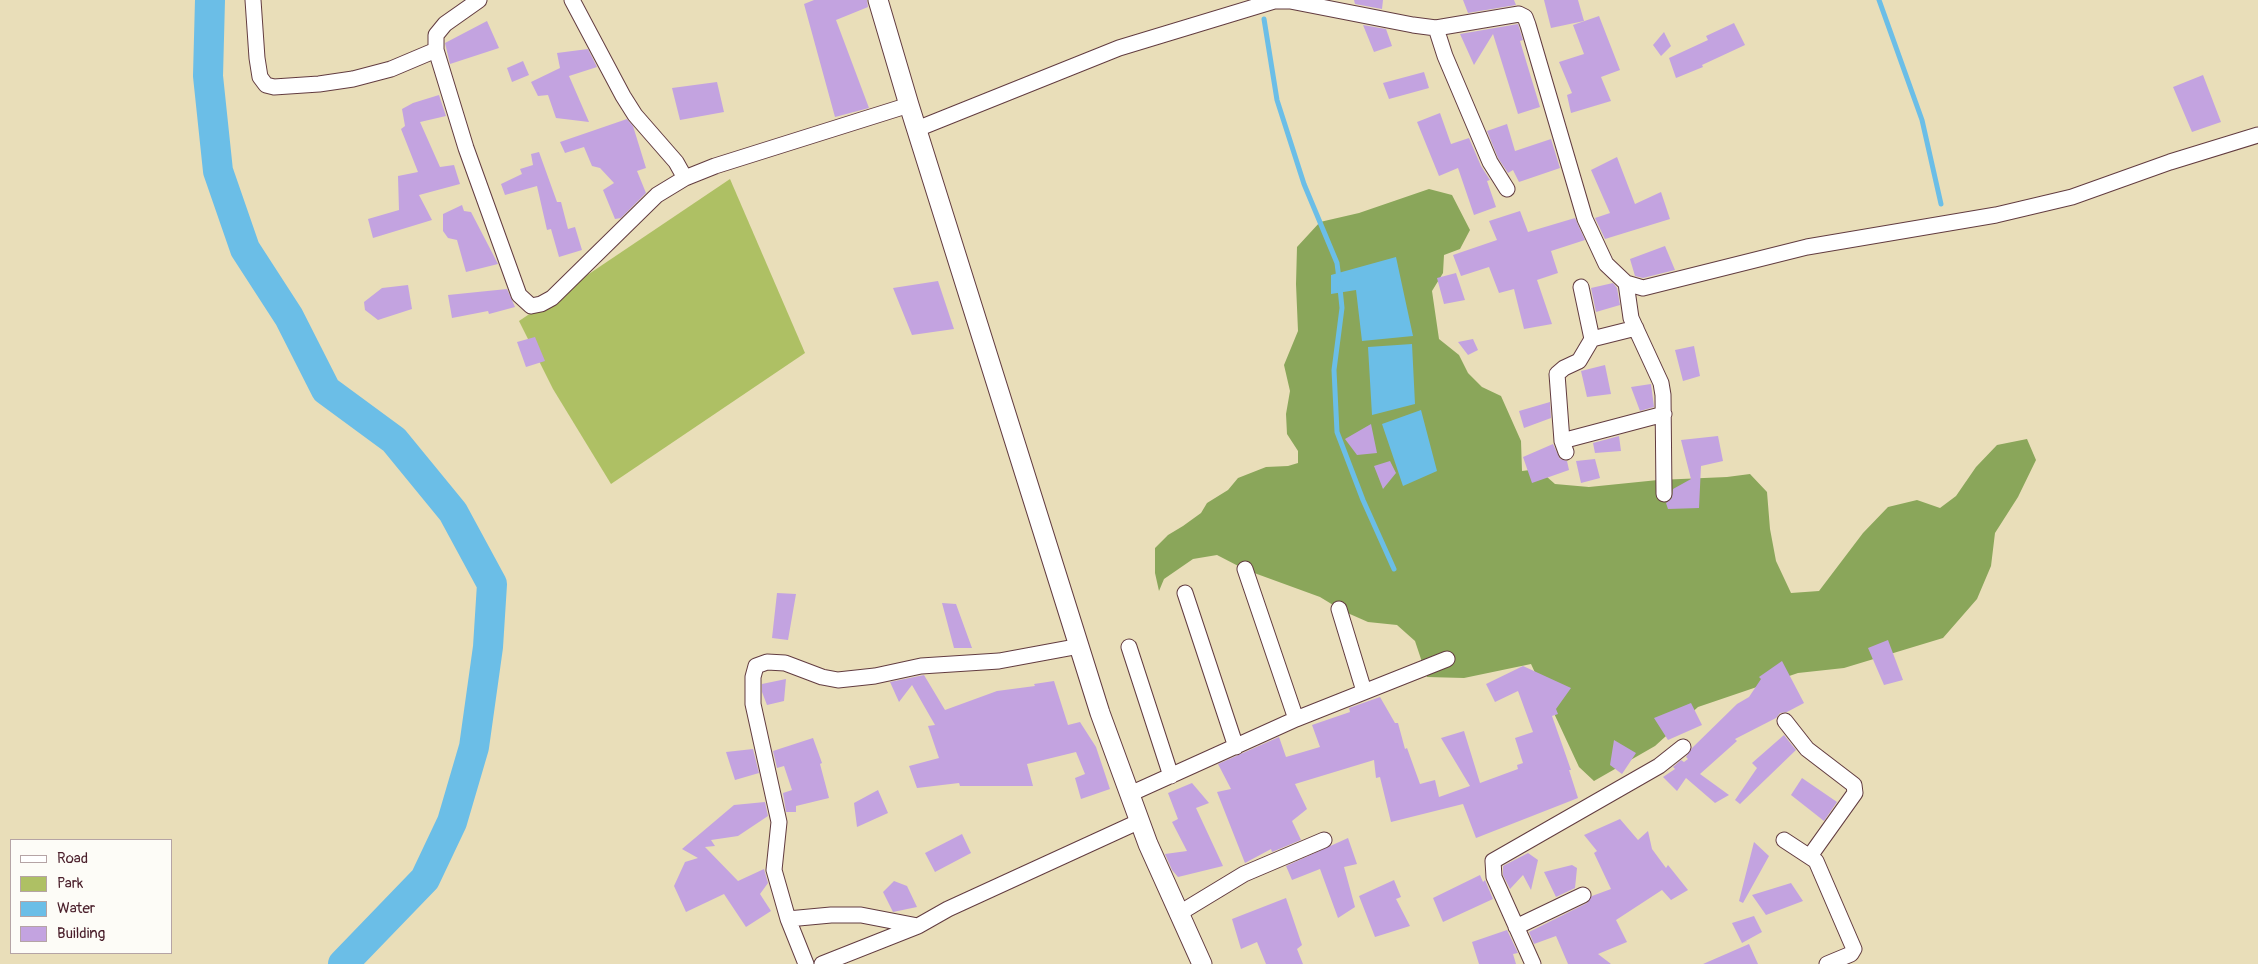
<!DOCTYPE html>
<html>
<head>
<meta charset="utf-8">
<style>
	body { margin:0 }
	#map { position:relative; width:2258px; height:964px; overflow:hidden; background:#e9deb9; font-family:Pangolin,sans-serif }
	canvas { display:block }
	.legend { position:absolute; left:10px; top:839px; width:162px; height:115px; box-sizing:border-box; background:#fdfcf7; border:1px solid #b5a4a5; margin:0; padding:6px 9px; list-style:none; font-size:15px; color:#4a1f2b }
	.legend li { display:flex; align-items:center; gap:10px; height:25px }
	.legend b { width:25px; border:1px solid #b5a4a5 }
</style>
</head>
<body>
<div id="map">
<canvas width="2258" height="964"></canvas>
<ul class="legend">
<li><b style="height:6px;background:#fff"></b>Road</li>
<li><b style="height:14px;background:#aec064"></b>Park</li>
<li><b style="height:14px;background:#6bbee7"></b>Water</li>
<li><b style="height:14px;background:#c3a3e0"></b>Building</li>
</ul>
</div>
<script>
const context = document.querySelector('canvas').getContext('2d');
context.lineJoin = 'round';
function fillPath(path, color) {
  context.fillStyle = color;
  context.fill(path, 'evenodd');
}
function toPath(rows) {
  const path = new Path2D();
  for (const r of rows) {
    path.moveTo(r[0], r[1]);
    for (let i = 2; i < r.length; i += 2) path.lineTo(r[i], r[i + 1]);
  }
  return path;
}
function strokePath(path, color, width, dash) {
  context.strokeStyle = color;
  context.lineWidth = width;
  context.lineCap = dash ? 'butt' : 'round';
  context.setLineDash(dash || []);
  context.stroke(path);
}
const green = toPath([
	[730,179,805,353,611,484,553,389,519,321]
]);
const forest = toPath([
	[1429,189,1452,195,1470,230,1460,249,1444,255,1443,273,1432,291,1439,339,1459,355,1468,373,1482,387,1501,396,1521,441,1522,471,1538,469,1555,484,1589,487,1658,480,1727,477,1750,474,1767,492,1770,529,1776,561,1791,593,1819,591,1863,533,1888,507,1917,500,1940,508,1956,496,1976,467,1997,445,2027,439,2036,460,2018,497,1995,533,1991,566,1977,599,1943,638,1844,668,1798,673,1698,707,1655,746,1594,781,1579,767,1531,664,1464,678,1427,677,1415,641,1397,625,1368,622,1343,611,1320,597,1246,570,1217,555,1193,559,1164,579,1159,591,1155,573,1155,548,1168,535,1183,526,1201,513,1207,503,1228,490,1238,478,1266,467,1288,466,1298,463,1298,451,1287,434,1286,414,1290,391,1284,365,1298,331,1296,284,1297,247,1320,222,1359,213]
]);
const water = toPath([
	[1396,257,1413,336,1362,341,1356,290,1331,294,1331,275],
	[1412,344,1415,404,1372,415,1368,347],
	[1421,410,1437,471,1403,486,1382,424]
]);
const stream = toPath([
	[1879,0,1922,120,1941,204],
	[1264,19,1277,100,1304,184,1337,263,1339,279],
	[1340,288,1342,308,1334,370,1337,432,1363,500,1394,569]
]);
const river = toPath([
	[210,0,208,76,218,171,245,249,289,317,326,390,394,440,453,512,492,584,488,647,474,747,452,822,425,879,343,964]
]);
const building = toPath([
	[814,0,867,0,868,7,836,20,869,108,835,117,804,4],
	[1354,0,1383,0,1382,9,1355,4],
	[1463,0,1514,0,1516,5,1468,13],
	[1544,0,1578,0,1584,21,1551,28],
	[1599,16,1620,70,1601,77,1611,101,1571,113,1567,95,1572,93,1559,62,1584,54,1573,25],
	[487,21,499,48,450,64,445,43],
	[1734,23,1745,45,1702,65,1703,67,1676,78,1669,58,1708,40,1706,36],
	[1518,24,1523,40,1520,41,1540,107,1518,114,1493,34,1474,65,1460,34],
	[1363,25,1386,29,1392,46,1374,52],
	[1664,32,1671,46,1661,56,1653,45],
	[588,49,597,67,569,76,589,122,556,118,548,95,538,96,531,82,560,68,557,53],
	[523,61,529,75,512,82,507,68],
	[1424,72,1429,88,1389,99,1383,83],
	[2203,75,2221,122,2192,132,2173,87],
	[717,82,724,112,680,120,672,88],
	[439,95,446,116,420,122,440,167,454,165,460,184,419,195,432,220,373,238,368,219,399,210,398,176,418,172,401,129,405,126,402,109,413,103],
	[1440,113,1451,144,1469,138,1481,166,1490,180,1487,181,1496,207,1474,215,1458,168,1439,176,1417,122],
	[627,119,633,126,646,168,637,171,646,193,621,218,615,219,603,190,614,183,600,168,592,166,584,147,565,153,560,142],
	[1507,124,1515,151,1551,139,1560,168,1519,182,1513,170,1508,173,1498,158,1487,131],
	[539,152,557,202,561,202,568,229,575,227,582,250,559,257,551,229,547,230,537,186,505,195,501,184,522,174,520,169,533,165,531,154],
	[1617,157,1635,204,1661,192,1670,219,1605,239,1595,218,1610,213,1591,170],
	[462,205,464,211,471,212,498,264,466,272,457,240,448,238,443,231,443,214],
	[1520,211,1528,232,1575,218,1585,240,1551,251,1558,273,1537,280,1552,324,1524,329,1514,289,1499,293,1489,267,1461,276,1453,255,1497,240,1489,221],
	[1665,246,1675,270,1643,278,1635,276,1630,259],
	[1456,273,1465,300,1444,304,1437,278],
	[938,281,954,329,912,335,893,288],
	[1613,283,1617,288,1620,305,1596,312,1591,288],
	[408,285,412,309,378,320,365,310,364,302,382,288],
	[507,289,515,307,489,314,488,311,452,318,448,295],
	[535,337,545,361,526,367,517,342],
	[1473,339,1478,350,1468,355,1458,342],
	[1694,346,1700,376,1683,381,1675,350],
	[1605,365,1611,394,1587,397,1581,371],
	[1651,384,1654,407,1640,411,1631,387],
	[1550,402,1551,418,1524,428,1519,411],
	[1371,424,1377,453,1357,455,1345,439],
	[1619,436,1621,451,1595,453,1593,443],
	[1718,436,1723,461,1701,466,1699,508,1668,509,1666,503,1672,498,1673,489,1691,479,1681,440],
	[1553,444,1560,459,1567,461,1569,470,1532,483,1523,457],
	[1595,459,1600,478,1581,483,1576,461],
	[1390,461,1396,473,1383,489,1374,466],
	[777,593,796,594,788,640,772,638],
	[942,603,956,604,972,648,954,648],
	[1888,640,1903,680,1884,685,1868,648],
	[1782,661,1804,703,1787,712,1780,713,1776,718,1735,739,1737,741,1700,774,1729,795,1715,803,1686,778,1677,791,1663,777,1675,769,1673,767,1681,760,1684,762,1688,759,1686,757,1692,748,1737,704,1749,697,1761,679,1759,677],
	[1523,666,1571,688,1556,709,1558,714,1552,716,1571,770,1569,770,1578,798,1476,838,1463,804,1391,822,1380,777,1376,778,1374,760,1295,784,1307,809,1292,821,1301,840,1272,852,1271,849,1245,863,1217,792,1231,789,1218,764,1279,737,1286,757,1320,747,1312,725,1350,712,1349,708,1380,697,1395,723,1398,723,1405,749,1407,748,1420,784,1435,780,1439,797,1470,786,1441,738,1464,731,1480,783,1518,769,1517,765,1523,763,1515,738,1533,732,1518,691,1495,702,1486,684],
	[924,675,945,710,997,691,1035,686,1034,684,1054,681,1068,725,1080,722,1096,747,1110,789,1081,799,1075,778,1085,774,1076,752,1027,764,1033,786,960,786,959,783,917,788,909,766,939,758,928,726,935,725,912,685,899,702,890,682],
	[786,679,784,701,767,705,762,692,762,684],
	[1691,703,1702,725,1668,740,1654,718],
	[1784,735,1796,750,1740,804,1735,800,1757,768,1752,763],
	[813,738,822,763,820,764,829,798,796,806,796,812,786,812,783,793,792,790,784,766,777,768,773,751],
	[1614,740,1636,753,1622,774,1610,765],
	[753,749,759,773,735,780,726,752],
	[1802,778,1837,802,1824,821,1791,795],
	[1192,783,1209,803,1196,808,1223,866,1178,877,1172,870,1165,854,1187,851,1172,822,1178,819,1168,793],
	[878,790,888,813,857,827,854,803],
	[765,802,768,816,738,836,711,840,715,846,705,847,738,881,764,869,768,883,760,894,771,911,746,927,724,894,686,912,674,886,685,862,698,858,682,849,734,805],
	[1620,819,1638,840,1648,831,1652,849,1666,868,1668,865,1688,890,1671,900,1662,890,1616,920,1627,942,1598,954,1611,964,1568,964,1556,936,1534,944,1529,932,1587,903,1592,896,1611,889,1594,853,1597,851,1584,835],
	[962,834,971,853,935,872,925,853],
	[1348,838,1357,864,1344,867,1355,907,1338,918,1320,869,1292,880,1286,866],
	[1754,842,1769,856,1743,903,1739,901],
	[1528,853,1538,860,1531,890,1523,875,1510,889,1503,875,1503,866],
	[1572,865,1577,868,1575,888,1556,897,1544,872],
	[1480,875,1483,882,1485,880,1493,899,1443,922,1433,898],
	[1394,880,1401,897,1396,899,1410,926,1375,937,1359,896],
	[894,881,907,886,917,907,893,912,883,892],
	[1791,883,1803,901,1766,915,1752,895],
	[1286,898,1302,945,1297,949,1303,964,1266,964,1257,942,1241,949,1232,919],
	[1754,916,1762,932,1742,943,1732,923],
	[1507,930,1518,953,1513,954,1516,964,1479,964,1472,942],
	[1749,944,1758,964,1703,964]
]);
const minor = toPath([
	[253,0,257,58,260,77,266,85,274,87,319,84,353,79,391,69,436,50],
	[479,0,445,24,436,35,436,50,466,148,519,295,531,306,541,304,552,298,657,195,685,178,715,166,909,105],
	[572,0,623,96,635,115,676,162,685,178],
	[1436,28,1445,56,1490,162,1507,189],
	[917,129,1119,48,1274,1,1290,1,1413,25,1436,28,1519,14,1525,17,1528,25,1585,219,1606,264,1626,283,1643,288,1807,247,1996,215,2072,197,2170,162,2258,135],
	[1626,283,1631,318,1661,383,1663,395,1664,494],
	[1592,339,1636,328],
	[1562,441,1664,414],
	[1566,452,1562,441,1557,374,1564,368,1579,361,1592,339,1581,287],
	[1245,569,1296,719],
	[1185,593,1236,747],
	[1339,609,1364,691],
	[1129,647,1171,776],
	[1785,721,1807,749,1854,785,1855,793,1810,856],
	[1130,794,1296,719,1447,659],
	[1784,840,1816,861,1854,949,1851,954,1827,964],
	[1178,914,1244,874,1324,840],
	[788,919,831,915,861,915,918,926,948,909,1140,821],
	[1516,927,1583,895],
	[806,964,788,919,774,870,779,822,753,704,753,677,756,666,767,662,785,663,822,677,838,680,875,676,921,666,999,661,1080,646],
	[822,964,918,926],
	[1533,964,1494,877,1493,861,1659,766,1683,747]
]);
const tertiary = toPath([
	[878,0,909,105,1100,713,1148,844,1202,964]
]);
fillPath(green, '#aec064');
fillPath(forest, '#8aa65a');
fillPath(water, '#6bbee7');
strokePath(stream, '#6bbee7', 5);
strokePath(river, '#6bbee7', 30);
fillPath(building, '#c3a3e0');
strokePath(minor, '#623c40', 17);
strokePath(tertiary, '#623c40', 21);
strokePath(minor, '#fff', 15);
strokePath(tertiary, '#fff', 19);
</script>
</body>
</html>
